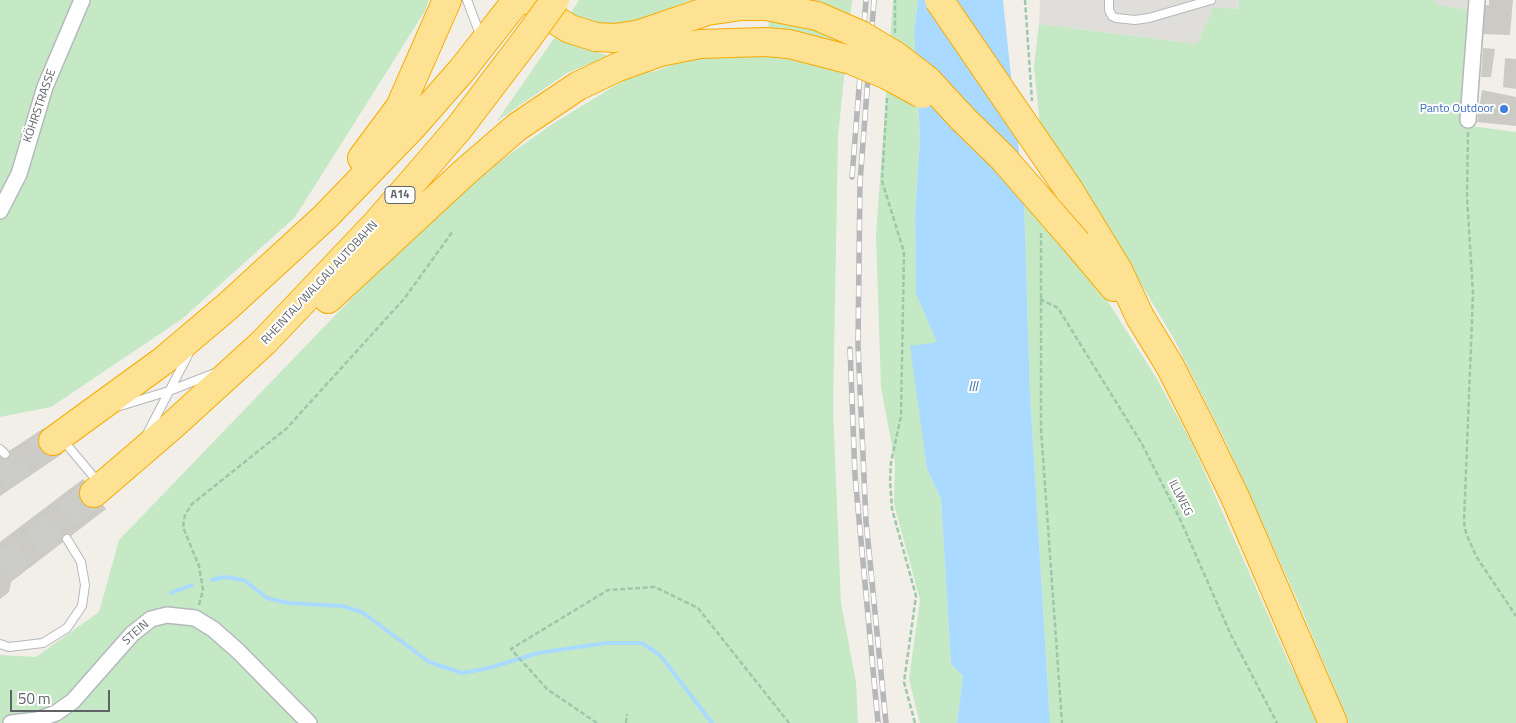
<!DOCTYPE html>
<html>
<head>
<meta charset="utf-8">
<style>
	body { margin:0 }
	#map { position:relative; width:1516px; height:723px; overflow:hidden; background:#f1efe8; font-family:"Titillium Web",sans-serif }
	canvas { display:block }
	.scale { position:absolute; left:10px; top:690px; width:100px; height:22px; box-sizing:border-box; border:2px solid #5f6368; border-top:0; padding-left:6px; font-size:15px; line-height:18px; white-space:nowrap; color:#5f6368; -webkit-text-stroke:4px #fff; paint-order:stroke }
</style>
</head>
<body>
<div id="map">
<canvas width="1516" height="723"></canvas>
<div class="scale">50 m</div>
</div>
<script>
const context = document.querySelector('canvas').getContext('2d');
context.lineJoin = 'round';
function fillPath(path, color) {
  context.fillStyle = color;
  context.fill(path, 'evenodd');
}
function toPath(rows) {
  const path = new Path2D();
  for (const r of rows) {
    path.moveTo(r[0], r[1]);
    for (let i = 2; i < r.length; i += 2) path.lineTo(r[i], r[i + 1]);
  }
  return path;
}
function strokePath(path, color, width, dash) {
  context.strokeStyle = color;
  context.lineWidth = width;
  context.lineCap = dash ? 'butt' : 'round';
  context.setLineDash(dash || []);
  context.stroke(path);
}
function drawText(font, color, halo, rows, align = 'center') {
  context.font = font + ' "Titillium Web",sans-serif';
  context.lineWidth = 4;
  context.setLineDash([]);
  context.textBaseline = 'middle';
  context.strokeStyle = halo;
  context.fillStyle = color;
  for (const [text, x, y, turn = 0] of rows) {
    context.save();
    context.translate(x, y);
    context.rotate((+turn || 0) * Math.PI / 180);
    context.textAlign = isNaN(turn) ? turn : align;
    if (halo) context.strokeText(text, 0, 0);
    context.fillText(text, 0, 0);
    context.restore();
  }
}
const industrial = toPath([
	[1040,0,1239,0,1238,9,1213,7,1197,44,1039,24],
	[1435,0,1472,0,1471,10,1434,5]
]);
const green = toPath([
	[0,0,429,0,425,11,295,217,182,319,51,407,0,417],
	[579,0,691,0,632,22,595,27,569,16],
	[770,0,852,0,838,136,833,409,841,603,856,682,858,723,0,723,0,655,36,657,99,612,119,540,449,197,554,123,636,73,656,71,695,55,767,55],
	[893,0,918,0,914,31,920,138,915,214,916,294,938,342,911,347,927,469,941,499,951,664,963,676,957,723,920,723,909,679,920,600,894,504,895,462,881,387,876,235],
	[1239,0,1435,0,1435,5,1471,10,1463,125,1516,132,1516,723,1349,723,1300,606,1225,440,1174,339,1127,260,1040,125,1034,67,1039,24,1197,44,1213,7,1238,9],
	[555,37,608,56,567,73,497,121],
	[1024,199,1103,298,1105,297,1157,379,1191,441,1290,665,1313,704,1321,723,1050,723,1030,394]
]);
const water = toPath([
	[918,0,1003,0,1024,199,1030,394,1050,723,957,723,963,676,951,664,941,499,927,469,910,346,937,342,916,294,915,214,920,138,914,31]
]);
const stream = toPath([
	[212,580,224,577,244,580,267,598,288,603,342,606,362,612,429,662,462,673,489,668,538,653,606,643,642,643,660,655,712,723],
	[171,593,192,585]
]);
const building = toPath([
	[1489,0,1513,0,1510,35,1480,34,1483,5,1489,5],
	[1483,48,1495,49,1491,77,1481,77],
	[1505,58,1516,59,1516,89,1503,87],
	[1482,90,1516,97,1516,126,1477,122],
	[44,428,62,454,0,496,0,457],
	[83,479,106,509,11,582,9,592,0,599,0,542]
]);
const highwayTunnel = toPath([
	[0,477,53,441],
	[0,569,94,493]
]);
const path = toPath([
	[1025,0,1032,101],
	[895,33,895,0],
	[887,98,882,181,904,252,901,416,891,462,890,481,892,509,916,596,904,682,915,723],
	[1468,132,1467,197,1473,294,1464,522,1466,533,1476,556,1516,616],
	[1041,233,1041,429,1062,723],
	[1040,299,1058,308,1142,444,1180,519,1231,635,1277,723],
	[199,605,203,590,199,566,183,527,185,515,192,504,286,429,404,299,453,231],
	[597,723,547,689,511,649,608,590,655,587,698,608,789,723],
	[626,723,627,714]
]);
const lane = toPath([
	[467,0,481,37],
	[1109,0,1109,10,1112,16,1116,18,1135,20,1149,18,1211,0],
	[120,406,169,391,215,373],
	[147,434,189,353],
	[62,439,98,482],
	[0,449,5,454],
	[0,644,9,647,43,643,67,628,82,606,85,585,81,562,67,539]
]);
const street = toPath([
	[1468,120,1477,0],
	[0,211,19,174,45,87,82,0],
	[11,723,37,720,56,713,73,701,132,634,151,619,167,615,195,618,213,629,238,651,309,723]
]);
const highway = toPath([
	[531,0,549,16,570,29,596,37,615,38,640,34,707,11,742,6,766,6],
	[927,80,963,119],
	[362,158,400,107,447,0],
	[1069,190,1118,270,1140,317,1170,366,1202,429,1235,497,1333,723],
	[1077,243,1114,287],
	[328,299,466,171,517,127,578,86,618,67,660,52,700,44,765,42],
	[53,441,163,361,228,306,325,217,412,127,462,70,517,0],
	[94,493,173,425,264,342,377,223,459,128,526,40]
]);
const rail = toPath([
	[874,0,860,182,858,345,866,521,886,723],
	[852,177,866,0],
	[850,349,855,476,878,723]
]);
const highwayBridge = toPath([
	[939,0,1069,190],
	[766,6,817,16,861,35,896,56,927,80],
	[526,40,555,0],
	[765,42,789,44,851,60,887,75,922,94],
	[963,119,1003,158,1077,243]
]);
const markers = [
	[1504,109,5,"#3f7fe0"]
];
const shields = [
	[400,195,30]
];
const shieldNames = [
	["A14",400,195]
];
const streetNames = [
	["KÖHRSTRASSE",40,106,-71],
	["RHEINTAL/WALGAU AUTOBAHN",320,283,-47],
	["ILLWEG",1180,498,63],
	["STEIN",136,633,-41]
];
const shopNames = [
	["Panto Outdoor",1494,109]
];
const waterNames = [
	["Ill",973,388]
];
fillPath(industrial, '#e0deda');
fillPath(green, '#c5e8c5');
fillPath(water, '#aadaff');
strokePath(stream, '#aadaff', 4);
fillPath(building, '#cccac5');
strokePath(highwayTunnel, '#ccccc8', 28, [28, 14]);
strokePath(lane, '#b5b8bc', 10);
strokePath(street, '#b5b8bc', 18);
strokePath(highway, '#f9ab00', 30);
strokePath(path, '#9cc7a9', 2.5, [5, 2.5]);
strokePath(lane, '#fff', 8);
strokePath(street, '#fff', 15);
strokePath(highway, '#fde293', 28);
strokePath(rail, '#b6b7b8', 5.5);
strokePath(rail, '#fff', 4, [11]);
strokePath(highwayBridge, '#f9ab00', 30, []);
strokePath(highwayBridge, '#fde293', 28);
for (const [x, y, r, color] of markers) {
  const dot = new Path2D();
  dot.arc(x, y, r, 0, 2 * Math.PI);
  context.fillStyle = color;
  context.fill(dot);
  strokePath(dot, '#fff', 2);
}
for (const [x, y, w] of shields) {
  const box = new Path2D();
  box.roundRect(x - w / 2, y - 8.5, w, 17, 4);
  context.fillStyle = '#fff';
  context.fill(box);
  strokePath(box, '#5f6368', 1);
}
drawText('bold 11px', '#5f6368', null, shieldNames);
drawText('12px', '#5f6368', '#fff', streetNames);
drawText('12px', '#366cbe', '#fff', shopNames, 'right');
drawText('italic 14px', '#4174aa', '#fff', waterNames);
</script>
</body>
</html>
